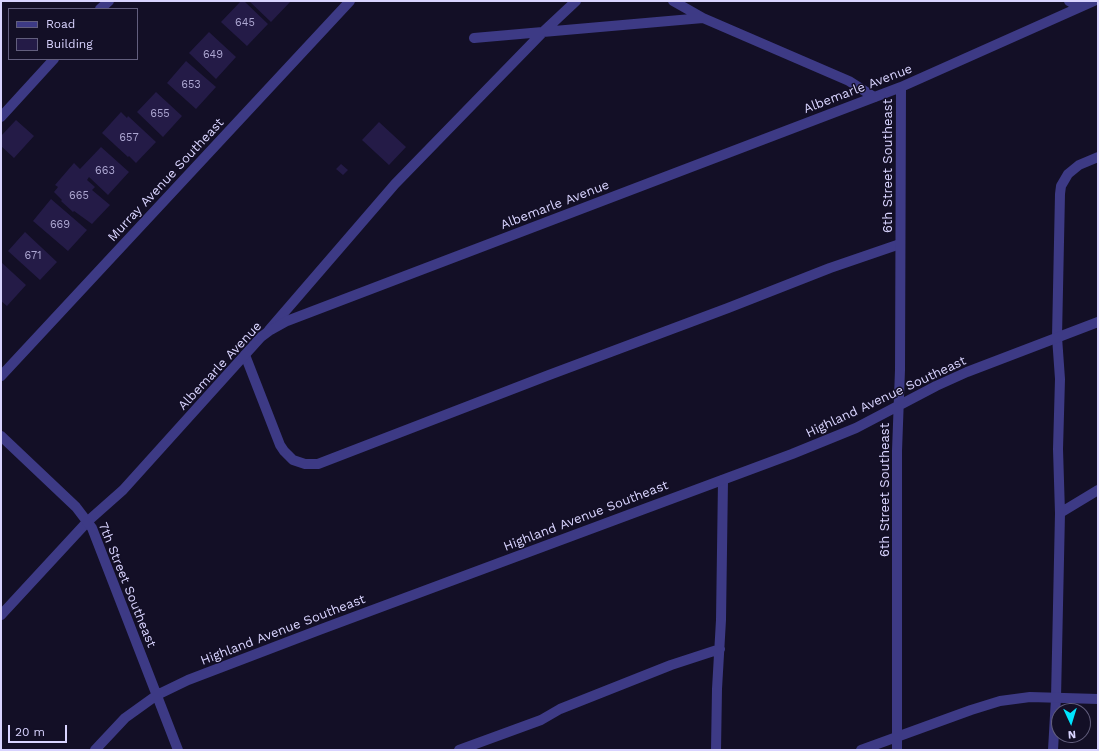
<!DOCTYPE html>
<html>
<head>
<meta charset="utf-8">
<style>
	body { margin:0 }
	#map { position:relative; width:1099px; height:751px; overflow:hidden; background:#130f26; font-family:"Work Sans",sans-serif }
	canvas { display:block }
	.frame { position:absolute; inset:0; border:2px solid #d9d4ff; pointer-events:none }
	.legend { position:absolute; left:8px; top:8px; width:130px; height:52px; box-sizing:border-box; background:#130f26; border:1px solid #625e7d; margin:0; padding:5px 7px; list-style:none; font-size:12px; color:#d9d4ff }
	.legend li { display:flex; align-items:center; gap:8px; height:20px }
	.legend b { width:20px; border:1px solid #625e7d }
	.north { position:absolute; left:1051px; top:703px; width:40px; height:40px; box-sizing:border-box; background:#130f26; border:1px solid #625e7d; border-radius:50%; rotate:176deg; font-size:11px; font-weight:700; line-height:16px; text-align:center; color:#d9d4ff }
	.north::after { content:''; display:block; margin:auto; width:14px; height:18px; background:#00e5ff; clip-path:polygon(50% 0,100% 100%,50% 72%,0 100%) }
	.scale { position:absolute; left:8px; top:725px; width:59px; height:18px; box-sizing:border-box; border:2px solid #d9d4ff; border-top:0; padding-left:5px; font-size:12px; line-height:14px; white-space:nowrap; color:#d9d4ff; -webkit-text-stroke:3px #130f26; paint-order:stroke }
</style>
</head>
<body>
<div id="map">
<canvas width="1099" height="751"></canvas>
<div class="frame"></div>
<ul class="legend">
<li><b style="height:5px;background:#3d3a85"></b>Road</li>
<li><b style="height:11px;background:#241b47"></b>Building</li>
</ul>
<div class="north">N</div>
<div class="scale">20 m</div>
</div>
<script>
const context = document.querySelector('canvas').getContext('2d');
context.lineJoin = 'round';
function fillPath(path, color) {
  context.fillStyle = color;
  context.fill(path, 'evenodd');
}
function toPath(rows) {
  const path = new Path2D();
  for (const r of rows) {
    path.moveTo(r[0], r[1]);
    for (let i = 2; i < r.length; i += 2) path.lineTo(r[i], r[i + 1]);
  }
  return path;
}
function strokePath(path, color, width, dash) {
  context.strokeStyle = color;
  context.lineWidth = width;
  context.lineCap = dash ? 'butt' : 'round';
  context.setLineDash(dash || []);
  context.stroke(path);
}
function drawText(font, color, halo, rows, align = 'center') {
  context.font = font + ' "Work Sans",sans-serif';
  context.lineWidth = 3;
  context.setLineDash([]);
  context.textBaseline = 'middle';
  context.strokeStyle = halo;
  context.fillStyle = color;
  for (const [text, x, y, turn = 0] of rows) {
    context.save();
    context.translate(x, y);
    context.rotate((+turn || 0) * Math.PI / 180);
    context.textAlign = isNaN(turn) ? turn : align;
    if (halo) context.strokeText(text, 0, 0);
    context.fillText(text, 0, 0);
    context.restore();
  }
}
const building = toPath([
	[241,1,244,1,268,24,247,46,221,22],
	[249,1,291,1,271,22],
	[209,32,236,57,216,79,189,53],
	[186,61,216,87,196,109,167,83],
	[156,92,182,116,163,137,137,112],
	[121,112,127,118,128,116,156,142,136,163,129,156,128,157,102,133],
	[16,120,34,136,14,158,1,146,1,136],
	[379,122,406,147,389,165,362,140],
	[101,147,129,172,108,195,89,177,87,180,95,187,92,190,110,205,92,224,74,211,73,212,61,201,62,200,54,192,58,187,55,185,74,163,80,169],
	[341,164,348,170,343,175,336,169],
	[51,199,87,230,68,251,33,221],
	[25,232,57,262,40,280,8,251],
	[1,262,26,285,7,306,1,301]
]);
const lane = toPath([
	[673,1,703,18],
	[100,9,109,1],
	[474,38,703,18,849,81,874,97],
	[1,117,54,59],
	[269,330,395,184,543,32,576,1],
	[245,355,280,445,284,451,293,460,305,464,318,464,549,375,728,308,830,268,900,244],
	[1060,513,1098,490],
	[1,615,88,521],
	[459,750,541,720,560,709,671,665,720,649],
	[716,750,717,689,721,620,723,480],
	[1053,750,1056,698,1060,513,1058,449,1060,379,1057,337,1060,194,1061,186,1068,174,1079,165,1098,157]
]);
const street = toPath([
	[1069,1,1080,7],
	[1,376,350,1],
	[1,436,76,507,92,528,178,750],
	[88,521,123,490,261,337,269,331,287,321,901,87,1094,1],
	[95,750,125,718,157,695,188,680,319,630,792,454,856,428,936,386,967,372,1098,322],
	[861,750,971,710,1000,701,1030,697,1098,699],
	[897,750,897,451,900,370,901,87]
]);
const numberNames = [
	["645",245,23],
	["649",213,55],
	["653",191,85],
	["655",160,114],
	["657",129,138],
	["663",105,171],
	["665",79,196],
	["669",60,225],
	["671",33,256]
];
const streetNames = [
	["Albemarle Avenue",858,89,-21],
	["6th Street Southeast",888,166,-90],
	["Murray Avenue Southeast",166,180,-47],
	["Albemarle Avenue",555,205,-21],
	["Albemarle Avenue",220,366,-47],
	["Highland Avenue Southeast",886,397,-25],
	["6th Street Southeast",885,490,-90],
	["Highland Avenue Southeast",586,516,-21],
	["7th Street Southeast",127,585,68],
	["Highland Avenue Southeast",283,630,-21]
];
fillPath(building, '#241b47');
strokePath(lane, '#3d3a85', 10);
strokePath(street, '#3d3a85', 10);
drawText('11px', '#aca6d1', null, numberNames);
drawText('13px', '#d9d4ff', '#130f26', streetNames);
</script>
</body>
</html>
